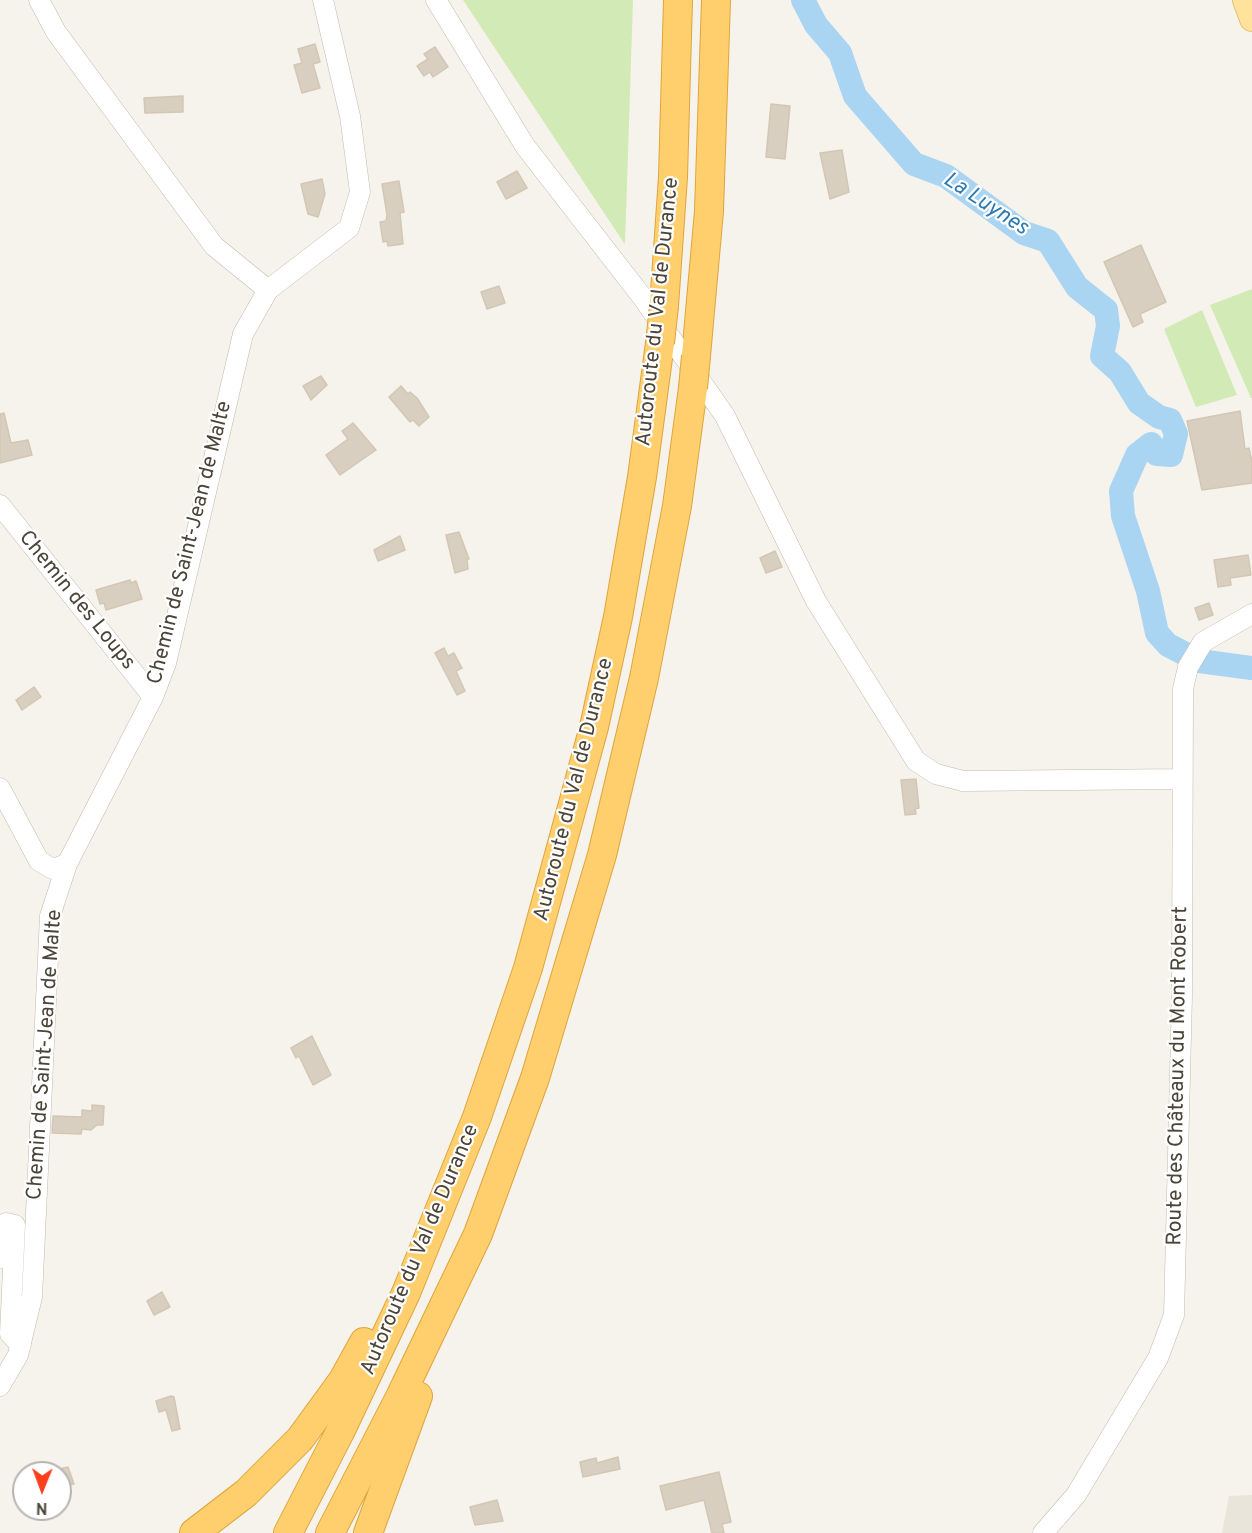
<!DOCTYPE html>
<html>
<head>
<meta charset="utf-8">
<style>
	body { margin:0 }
	#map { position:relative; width:1252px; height:1533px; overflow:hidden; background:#f6f3ec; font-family:Overpass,sans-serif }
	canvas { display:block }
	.north { position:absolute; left:12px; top:1461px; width:60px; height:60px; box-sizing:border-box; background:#fff; border:2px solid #b7b4b0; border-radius:50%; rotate:181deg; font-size:16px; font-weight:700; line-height:24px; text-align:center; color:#4b4439 }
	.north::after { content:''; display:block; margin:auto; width:21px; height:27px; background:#fc3f1d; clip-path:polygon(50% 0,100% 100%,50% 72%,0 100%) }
</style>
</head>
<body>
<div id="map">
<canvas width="1252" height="1533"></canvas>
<div class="north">N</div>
</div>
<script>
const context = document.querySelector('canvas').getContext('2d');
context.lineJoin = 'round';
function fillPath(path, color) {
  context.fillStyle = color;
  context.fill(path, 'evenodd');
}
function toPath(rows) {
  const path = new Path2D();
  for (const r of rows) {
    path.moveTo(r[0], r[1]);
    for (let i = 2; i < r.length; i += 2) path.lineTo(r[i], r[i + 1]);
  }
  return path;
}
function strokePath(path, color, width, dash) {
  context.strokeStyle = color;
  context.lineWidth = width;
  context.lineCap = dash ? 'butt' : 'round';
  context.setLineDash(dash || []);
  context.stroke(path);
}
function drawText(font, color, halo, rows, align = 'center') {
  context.font = font + ' Overpass,sans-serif';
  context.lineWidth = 4.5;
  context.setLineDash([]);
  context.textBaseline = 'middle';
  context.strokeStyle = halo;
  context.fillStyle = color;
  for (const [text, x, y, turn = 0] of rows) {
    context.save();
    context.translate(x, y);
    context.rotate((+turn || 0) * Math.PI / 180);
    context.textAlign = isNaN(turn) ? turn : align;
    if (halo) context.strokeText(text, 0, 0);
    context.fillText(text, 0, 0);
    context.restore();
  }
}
const residential = toPath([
	[1252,1495,1252,1533,1222,1533,1229,1496]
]);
const green = toPath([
	[463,0,633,0,625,244,624,243],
	[1252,289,1252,398,1251,398,1210,305],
	[1202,310,1237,395,1196,407,1164,329]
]);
const river = toPath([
	[803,0,816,25,840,53,855,96,914,164,946,176,1024,233,1048,241,1077,287,1106,310,1108,326,1102,356,1120,372,1139,403,1159,417,1170,420,1176,434,1171,455,1157,454,1151,444,1137,455,1121,491,1123,516,1148,591,1157,633,1168,645,1199,661,1252,668]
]);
const building = toPath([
	[315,44,320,62,313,64,320,88,302,93,294,65,302,63,298,49,315,44],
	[435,47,448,67,433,77,430,72,424,76,417,66,428,59,424,54,435,47],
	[183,96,183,112,145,113,144,98,183,96],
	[771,104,790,106,785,159,766,157,771,104],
	[842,150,849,192,830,199,820,153,842,150],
	[517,171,527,188,506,199,497,182,517,171],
	[322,179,325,194,318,217,308,214,301,184,322,179],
	[399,181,404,212,400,213,403,244,388,246,387,241,383,242,380,222,386,221,387,215,382,184,399,181],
	[1141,245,1166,302,1140,314,1143,322,1133,327,1104,262,1141,245],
	[499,286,505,303,487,309,481,292,499,286],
	[321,376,327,385,311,400,303,386,321,376],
	[401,386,408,394,410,392,417,398,429,417,419,426,413,420,410,422,389,397,401,386],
	[1240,411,1245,449,1249,448,1252,462,1252,483,1202,490,1187,421,1240,411],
	[4,413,11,443,28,440,32,455,0,463,0,414,4,413],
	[353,423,376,450,340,475,326,455,348,439,342,431,353,423],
	[459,532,469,559,467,559,468,569,455,573,446,535,459,532],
	[400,536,405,550,378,561,374,550,400,536],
	[775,551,782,567,766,573,760,558,775,551],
	[1248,555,1251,575,1230,578,1231,585,1218,587,1214,560,1248,555],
	[130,580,131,583,136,581,142,599,106,610,104,603,100,604,96,590,130,580],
	[1209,603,1213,615,1199,620,1195,608,1209,603],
	[444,648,448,656,454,653,462,668,456,671,465,691,457,695,435,653,444,648],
	[34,687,41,697,22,710,16,700,34,687],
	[916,779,919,808,915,809,916,814,905,815,901,780,916,779],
	[312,1036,331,1075,313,1085,299,1056,296,1058,291,1048,312,1036],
	[92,1105,104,1106,103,1125,97,1125,91,1130,82,1129,81,1134,52,1133,53,1116,82,1117,82,1110,92,1111,92,1105],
	[162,1292,170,1307,154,1315,147,1301,162,1292],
	[171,1396,174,1397,180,1429,172,1431,166,1410,159,1412,156,1401,171,1396],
	[618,1457,620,1469,583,1477,580,1462,596,1458,597,1463,618,1457],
	[68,1467,74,1484,63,1486,59,1469,68,1467],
	[719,1472,731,1522,722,1524,724,1533,712,1533,704,1500,666,1510,660,1486,719,1472],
	[497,1500,503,1521,475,1525,470,1507,497,1500]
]);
const minor = toPath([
	[39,0,56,32,214,246,268,290],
	[436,0,525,146,643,298,725,416,816,601,916,761,936,774,963,781,1182,779],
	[0,505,153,697],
	[0,788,39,861,53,869,67,864],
	[0,1258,6,1223,15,1225,10,1334,21,1345],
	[0,1386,18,1355,32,1297,50,916,67,864,153,697,166,663,243,334,268,290,349,228,360,192,350,116,323,0],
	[1043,1533,1076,1495,1158,1358,1174,1315,1182,995,1183,689,1188,667,1203,642,1252,614]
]);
const major = toPath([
	[1245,0,1252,19]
]);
const highway = toPath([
	[664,306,673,177,678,0],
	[696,356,709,211,716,0],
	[194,1533,246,1493,300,1439,343,1380,364,1342],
	[288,1533,340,1432,406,1293,477,1117,528,968,594,727,618,617,642,477,660,343],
	[330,1533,400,1397,478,1234,535,1078,602,855,644,678,677,506,693,388],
	[368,1533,418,1396]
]);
const highwayBridge = toPath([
	[660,343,664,306],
	[693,388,696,356]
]);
const streetNames = [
	["Autoroute du Val de Durance",659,312,-84],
	["Chemin de Saint-Jean de Malte",191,543,-76],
	["Chemin des Loups",76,601,51],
	["Autoroute du Val de Durance",575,790,-76],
	["Chemin de Saint-Jean de Malte",46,1055,-86],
	["Route des Châteaux du Mont Robert",1179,1076,-89],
	["Autoroute du Val de Durance",421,1250,-67]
];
const waterNames = [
	["La Luynes",985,205,33]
];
fillPath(residential, '#eae5da');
fillPath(green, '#d2eab5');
strokePath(river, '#a9d4f2', 24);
fillPath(building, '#d8cfc1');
strokePath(building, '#d3c7b4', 1.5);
strokePath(minor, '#c2bbae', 21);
strokePath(major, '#e6c16a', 26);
strokePath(highway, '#e0a43c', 30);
strokePath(minor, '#fff', 20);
strokePath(major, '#ffe39c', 24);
strokePath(highway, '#ffcf6e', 28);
strokePath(highwayBridge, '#e0a43c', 30, []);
strokePath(highwayBridge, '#ffcf6e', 28);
drawText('21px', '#4b4439', '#fff', streetNames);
drawText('italic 22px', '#2e7ab2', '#fff', waterNames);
</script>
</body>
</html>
